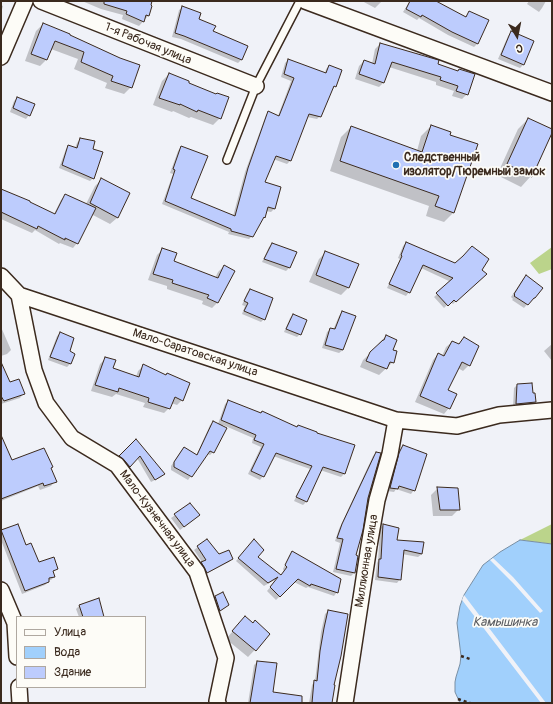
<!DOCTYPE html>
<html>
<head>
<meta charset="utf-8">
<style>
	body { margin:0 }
	#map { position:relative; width:553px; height:704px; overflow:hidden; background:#f0f2f8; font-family:Pangolin,sans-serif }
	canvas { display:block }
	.frame { position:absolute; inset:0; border:2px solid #3b2a1e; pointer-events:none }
	.legend { position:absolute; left:16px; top:616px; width:130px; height:72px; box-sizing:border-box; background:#fdfcf7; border:1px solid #afa8a0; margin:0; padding:5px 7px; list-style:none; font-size:12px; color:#3b2a1e }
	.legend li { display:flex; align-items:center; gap:8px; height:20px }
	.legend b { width:20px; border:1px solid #afa8a0 }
	.north { position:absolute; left:497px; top:16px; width:40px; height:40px; -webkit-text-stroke:3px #fdfcf7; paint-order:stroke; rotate:170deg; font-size:11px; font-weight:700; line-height:16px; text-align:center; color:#3b2a1e }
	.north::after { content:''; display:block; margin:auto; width:14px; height:18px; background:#3b2a1e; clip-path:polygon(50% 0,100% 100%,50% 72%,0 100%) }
</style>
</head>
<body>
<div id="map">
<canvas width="553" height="704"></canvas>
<div class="frame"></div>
<ul class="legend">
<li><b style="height:5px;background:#fdfcf7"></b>Улица</li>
<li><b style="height:11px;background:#a1d0fc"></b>Вода</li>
<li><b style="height:11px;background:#bdccfd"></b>Здание</li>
</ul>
<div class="north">С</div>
</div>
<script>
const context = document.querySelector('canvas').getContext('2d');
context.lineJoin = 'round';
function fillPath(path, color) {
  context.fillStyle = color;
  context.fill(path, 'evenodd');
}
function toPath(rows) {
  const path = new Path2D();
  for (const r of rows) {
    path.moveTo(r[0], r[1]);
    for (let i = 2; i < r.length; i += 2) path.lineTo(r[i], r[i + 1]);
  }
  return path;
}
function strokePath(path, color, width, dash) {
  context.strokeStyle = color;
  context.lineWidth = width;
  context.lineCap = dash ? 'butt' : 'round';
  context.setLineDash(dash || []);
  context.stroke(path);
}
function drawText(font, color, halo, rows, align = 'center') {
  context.font = font + ' Pangolin,sans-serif';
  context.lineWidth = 3.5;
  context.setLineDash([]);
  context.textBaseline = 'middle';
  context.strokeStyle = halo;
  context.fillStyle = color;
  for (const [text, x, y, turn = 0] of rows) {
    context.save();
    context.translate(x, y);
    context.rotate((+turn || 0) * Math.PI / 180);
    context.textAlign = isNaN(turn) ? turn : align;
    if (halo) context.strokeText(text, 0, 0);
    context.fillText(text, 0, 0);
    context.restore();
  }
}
const green = toPath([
	[552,247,552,269,539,274,530,263],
	[552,524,552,544,520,540]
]);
const water = toPath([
	[520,540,552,544,552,703,460,703,455,692,455,682,456,677,460,664,461,656,457,623,460,606,464,595,483,565,500,552,520,540]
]);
const pier = toPath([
	[493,558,513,577,543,611,540,613,513,583,490,560],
	[464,595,546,703,541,703,462,600]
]);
const shadow = toPath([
	[82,1,151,1,149,6,151,7,148,16,139,26,122,19,123,15,101,9],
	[362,1,382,1,375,8],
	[410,1,434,1,465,17,469,13,487,20,477,44,474,47,448,35,419,18,417,20,403,12],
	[529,1,546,1,542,8,539,12,527,4],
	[1,5,3,6,1,13],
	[183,7,212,32,247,46,241,60,238,63,181,39,172,37,179,10],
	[43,24,69,35,131,87,124,94,105,88,107,83,74,69,78,59,51,49,46,60,40,66,25,61,36,31],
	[511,32,533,41,523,65,520,68,498,59,508,36],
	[380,44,436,65,467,94,462,99,452,96,454,91,436,85,436,82,389,67,384,82,379,87,355,79,359,66,364,61,372,64,375,49],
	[288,60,325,73,326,69,329,66,335,86,332,90,320,116,317,119,307,117,290,161,287,164,273,159,264,182,280,187,274,209,271,212,266,211,264,217,261,220,252,236,249,239,228,234,229,232,162,204,173,174,170,173,178,151,181,147,190,198,233,216,245,172,266,115,269,112,278,116,291,81,281,77,285,63],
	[169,74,220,118,213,125,191,117,189,118,173,111,172,112,153,105,162,81],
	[17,98,29,115,26,119,10,112,14,101],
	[528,119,531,176,521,187,497,175,518,129],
	[431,126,454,212,444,222,426,216,429,206,330,171,341,137,351,127,417,151,421,136],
	[80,139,92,149,93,178,90,181,59,168,66,149,69,146,75,148,77,143],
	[101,180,129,194,117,218,110,224,91,214,77,243,73,248,60,243,59,244,35,230,32,233,1,219,1,190,54,214,61,200,66,195,86,204,95,186],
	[406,243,455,264,481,270,485,274,453,304,450,302,444,308,434,297,451,282,421,268,409,292,406,296,387,288,400,259,398,258,403,246],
	[272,244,289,268,286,271,262,262,269,247],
	[163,249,173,261,215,278,218,272,224,266,217,303,212,308,202,304,203,301,167,289,167,286,148,280,157,255],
	[326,252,357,264,348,288,341,295,309,282,319,259],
	[526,276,535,298,531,301,530,301,524,308,512,300,513,299,511,297,523,279],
	[250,290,264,319,261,322,242,314,245,306,242,305,247,293],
	[342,312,343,350,339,353,322,348,327,332,331,329,333,330,339,316],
	[293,315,300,334,297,337,284,332,290,318],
	[1,327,11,350,7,354,1,356],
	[60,333,68,352,70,364,67,367,48,360,57,336],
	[386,336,392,350,393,362,379,375,360,367,363,360,378,346,379,343],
	[464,338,469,365,463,371,458,368,447,391,449,408,444,414,415,402,433,360,438,354,442,356,446,347,452,342,458,345],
	[552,344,552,361,544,351],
	[106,358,112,368,136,377,138,371,144,365,182,400,177,405,171,403,169,408,164,413,143,407,145,403,116,394,112,397,91,391,100,364],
	[1,382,10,383,24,393,20,398,1,404],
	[517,385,532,394,535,402,532,405,513,407,514,388],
	[229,401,344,474,341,477,320,470,306,502,303,505,294,501,310,469,273,456,263,476,260,480,248,474,261,447,252,443,253,438,223,425,213,452,210,455,207,454,188,480,171,470,171,466,181,451,184,448,196,456,210,425,214,422,218,424,225,404],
	[136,441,164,474,161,477,151,482,137,458,126,469,117,460],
	[403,446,414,490,411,494,396,489,394,492,387,491,396,457,400,449],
	[376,453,355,556,354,573,351,576,333,572,340,543,335,541,339,529,373,456],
	[1,458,11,461,50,468,55,481,51,486,40,490,38,486,1,501],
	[438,488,459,509,452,516,433,516,431,495],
	[190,505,196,518,180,530,171,518],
	[384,525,396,541,423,543,422,554,418,557,402,554,400,579,397,583,375,580,377,563,378,561,380,528],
	[2,531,25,546,39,563,57,569,52,572,54,577,51,580,48,580,48,582,45,585,22,594,1,540,1,532],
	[207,540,218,555,232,559,229,562,203,575,198,566,202,562,194,550],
	[251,544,256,557,281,576,284,571,283,569,289,556,292,552,337,592,334,596,308,587,306,588,294,582,276,600,267,591,278,578,264,586,236,561],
	[222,593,228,605,225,608,216,613,212,600,215,597],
	[98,600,102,617,79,617,76,609,79,606],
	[328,611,333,686,331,703,309,703,312,685,315,681,321,632,325,614],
	[239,624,253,624,269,635,248,657,226,639],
	[257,662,272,693,279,703,248,703,254,665]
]);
const building = toPath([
	[104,1,152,1,151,5,152,6,149,16,146,15,144,22,126,14,127,11,104,4,104,1],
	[410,1,436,1,466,17,469,11,489,20,478,44,452,32,422,15,421,17,406,9,410,1],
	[182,6,201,13,199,19,216,26,213,31,248,46,242,60,184,36,175,33,182,6],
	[43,23,70,34,70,35,120,58,140,65,132,88,111,81,113,76,81,62,84,52,55,41,47,60,31,54,43,23],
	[511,31,534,41,524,65,501,55,511,31],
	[380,43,435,59,439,60,438,64,458,71,459,69,475,74,468,95,456,91,458,86,440,80,441,77,392,62,384,83,359,74,364,60,375,64,380,43],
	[288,59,326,73,329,65,342,70,336,87,334,86,321,117,309,114,291,161,276,156,265,182,281,187,275,209,268,207,265,218,264,217,253,237,231,231,231,229,165,201,175,170,173,169,181,146,208,156,191,198,235,216,248,168,268,111,279,116,294,78,284,74,288,59],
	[169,73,189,81,189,83,216,94,217,93,229,97,221,119,198,110,197,112,180,104,180,105,159,98,169,73],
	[17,97,35,104,30,116,13,108,17,97],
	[528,118,552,129,552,133,532,177,507,164,528,118],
	[431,125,451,132,450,135,478,144,454,213,435,206,439,196,340,161,351,126,422,152,431,125],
	[80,138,95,141,93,149,103,152,94,179,62,165,68,145,77,148,80,138],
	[101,178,130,193,118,218,90,203,101,178],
	[1,189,30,201,30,202,55,214,65,194,96,208,78,244,65,238,65,240,38,226,37,229,1,212,1,189],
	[406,242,455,263,463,256,472,246,489,259,482,270,487,274,456,302,454,300,448,306,436,293,453,278,423,265,410,293,389,284,402,256,401,255,406,242],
	[272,243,297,252,290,268,264,259,272,243],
	[162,248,177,253,174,261,218,278,224,265,235,271,218,303,207,298,209,295,172,283,173,280,153,274,162,248],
	[325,251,359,264,349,288,316,275,325,251],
	[526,275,543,288,535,298,534,298,528,305,514,296,515,295,514,294,526,275],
	[250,289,273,298,265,320,244,311,248,303,244,301,250,289],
	[342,311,356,316,343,350,325,345,330,328,335,329,342,311],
	[293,314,307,320,301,335,286,329,293,314],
	[60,332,74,338,70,351,75,354,71,364,50,357,60,332],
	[386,335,397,340,393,350,397,351,394,363,390,362,387,369,366,361,370,352,383,340,384,340,386,335],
	[464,337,479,346,470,366,462,362,448,390,457,394,450,409,420,396,438,353,444,356,452,341,459,344,464,337],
	[105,357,116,360,113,368,139,377,143,364,166,375,167,373,190,383,183,401,175,397,170,409,148,402,149,398,119,388,118,392,95,385,105,357],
	[1,362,10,382,19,379,25,394,4,401,1,396,1,362],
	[532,383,533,393,535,393,536,402,516,404,517,384,532,383],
	[228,400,261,413,262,411,297,427,298,425,317,432,317,433,355,445,345,474,323,467,307,502,296,497,312,466,276,453,264,477,251,471,264,444,254,440,256,435,221,420,228,400],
	[213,421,227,428,214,453,210,451,192,477,174,467,174,462,184,447,197,455,213,421],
	[1,435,12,460,44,448,53,467,51,468,57,482,44,486,43,483,1,499,1,435],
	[136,439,146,451,165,474,155,480,140,456,130,467,124,460,119,456,136,439],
	[403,445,427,454,415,491,399,486,398,489,390,488,399,453,403,445],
	[376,452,381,453,368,498,363,530,356,555,358,556,355,573,336,569,343,539,337,538,342,524,376,452],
	[437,487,458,488,460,510,440,510,437,487],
	[190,503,200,515,184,527,174,514,190,503],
	[18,524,26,545,31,543,39,562,54,557,58,569,53,571,55,577,49,578,49,582,25,591,1,530,18,524],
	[383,524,399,528,397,540,424,542,422,554,404,550,401,580,378,577,379,559,381,559,383,524],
	[207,539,219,554,229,550,233,559,207,573,204,567,201,562,206,560,197,546,207,539],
	[254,539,264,550,258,557,281,575,287,567,285,565,292,551,341,579,338,593,311,584,310,586,298,579,280,597,270,587,278,577,268,583,238,558,254,539],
	[223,592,229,605,220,611,215,596,223,592],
	[99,598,104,617,83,617,79,605,99,598],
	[328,610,348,614,341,656,334,685,335,685,332,703,312,703,314,680,317,681,320,651,324,628,328,610],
	[245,616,253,623,255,620,270,634,256,651,232,631,245,616],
	[257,661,277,663,273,692,302,696,302,703,250,703,257,661]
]);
const path = toPath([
	[461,656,470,659],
	[458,699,470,703]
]);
const service = toPath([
	[227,160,256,86,300,1]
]);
const minor = toPath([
	[41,1,256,86],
	[305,1,552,93],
	[1,57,25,1],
	[1,276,19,295,396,420,457,426,499,415,552,410],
	[19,295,34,370,46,403,72,438,117,465,197,572,226,658,217,701,218,703],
	[1,590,15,623,17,657],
	[19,687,20,703],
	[345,703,369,546,377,500,390,454,396,420]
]);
const markers = [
	[396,165,4,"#1f6fb2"]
];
const streetNames = [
	["1-я Рабочая улица",148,44,22],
	["Мало-Саратовская улица",195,353,18],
	["Мало-Кузнечная улица",157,519,53],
	["Миллионная улица",367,561,-81]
];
const poiNames = [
	["Следственный",404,158],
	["изолятор/Тюремный замок",404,172]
];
const waterNames = [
	["Камышинка",505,623]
];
fillPath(green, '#bbd48b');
fillPath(water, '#a1d0fc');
strokePath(water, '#788ea3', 1);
fillPath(pier, '#f0f2f8');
fillPath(shadow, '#0003');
fillPath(building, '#bdccfd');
strokePath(building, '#3b2a1e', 1);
strokePath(service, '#3b2a1e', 10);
strokePath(minor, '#3b2a1e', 18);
strokePath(path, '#3b2a1e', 2.5, [3, 3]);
strokePath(service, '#fdfcf7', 7);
strokePath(minor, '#fdfcf7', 15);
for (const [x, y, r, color] of markers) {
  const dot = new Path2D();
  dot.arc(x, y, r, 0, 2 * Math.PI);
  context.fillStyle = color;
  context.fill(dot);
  strokePath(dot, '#fdfcf7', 1.5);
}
drawText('12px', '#3b2a1e', '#fdfcf7', streetNames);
drawText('bold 12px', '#3b2a1e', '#fdfcf7', poiNames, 'left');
drawText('italic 13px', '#5a5c61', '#fdfcf7', waterNames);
</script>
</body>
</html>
